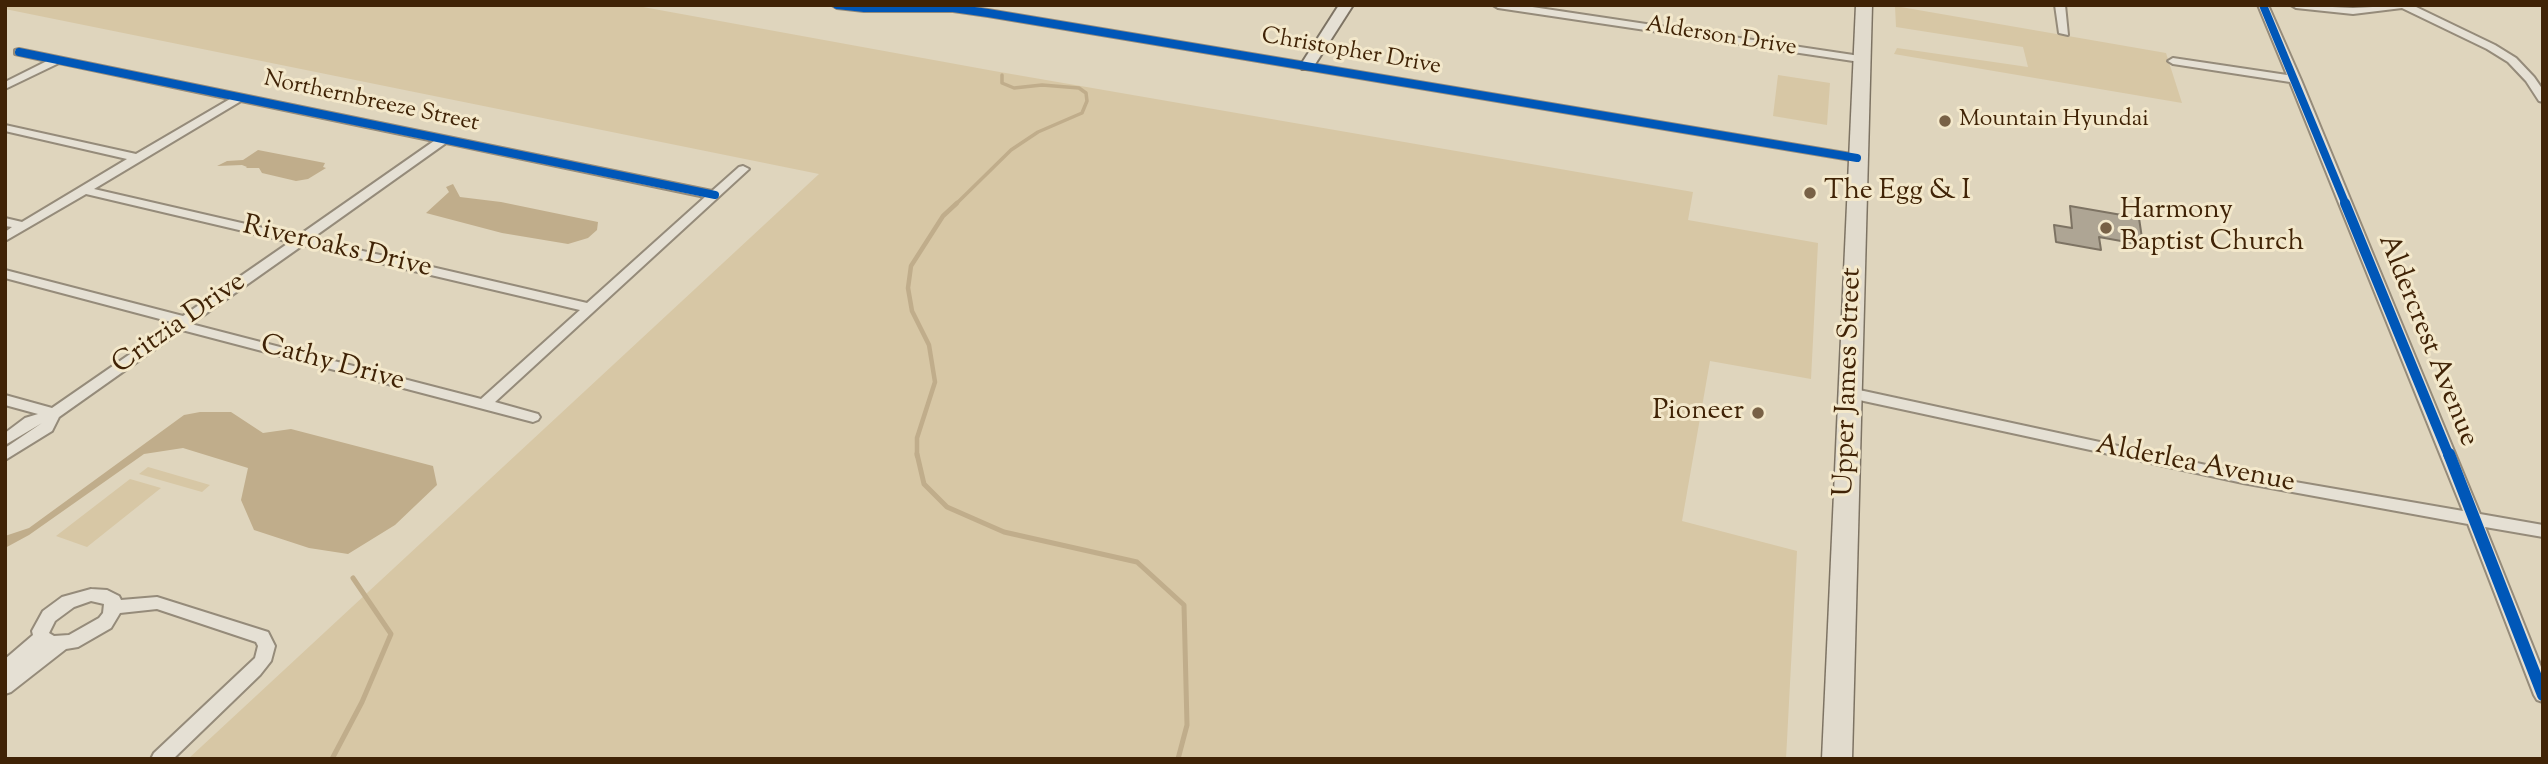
<!DOCTYPE html>
<html>
<head>
<meta charset="utf-8">
<style>
	body { margin:0 }
	#map { position:relative; width:2548px; height:764px; overflow:hidden; background:#dfd5bd; font-family:"Sorts Mill Goudy",serif }
	canvas { display:block }
	.frame { position:absolute; inset:0; border:7px solid #402306; pointer-events:none }
</style>
</head>
<body>
<div id="map">
<canvas width="2548" height="764"></canvas>
<div class="frame"></div>
</div>
<script>
const context = document.querySelector('canvas').getContext('2d');
context.lineJoin = 'round';
function fillPath(path, color) {
  context.fillStyle = color;
  context.fill(path, 'evenodd');
}
function toPath(rows) {
  const path = new Path2D();
  for (const r of rows) {
    path.moveTo(r[0], r[1]);
    for (let i = 2; i < r.length; i += 2) path.lineTo(r[i], r[i + 1]);
  }
  return path;
}
function strokePath(path, color, width, dash) {
  context.strokeStyle = color;
  context.lineWidth = width;
  context.lineCap = dash ? 'butt' : 'round';
  context.setLineDash(dash || []);
  context.stroke(path);
}
function drawText(font, color, halo, rows, align = 'center') {
  context.font = font + ' "Sorts Mill Goudy",serif';
  context.lineWidth = 6;
  context.setLineDash([]);
  context.textBaseline = 'middle';
  context.strokeStyle = halo;
  context.fillStyle = color;
  for (const [text, x, y, turn = 0] of rows) {
    context.save();
    context.translate(x, y);
    context.rotate((+turn || 0) * Math.PI / 180);
    context.textAlign = isNaN(turn) ? turn : align;
    if (halo) context.strokeText(text, 0, 0);
    context.fillText(text, 0, 0);
    context.restore();
  }
}
const green = toPath([
	[5,5,632,5,994,71,1693,192,1688,220,1818,243,1811,379,1710,361,1682,521,1797,551,1786,759,188,759,819,174,5,9],
	[1895,6,2166,53,2182,103,1894,54,1897,48,2028,67,2023,47,1896,27],
	[1778,75,1830,83,1827,125,1773,116],
	[148,467,210,485,202,492,139,474],
	[130,479,161,488,87,547,56,536]
]);
const water = toPath([
	[258,150,325,163,323,167,326,168,308,179,296,181,262,173,259,168,246,168,247,167,242,165,217,166,227,161,243,160],
	[453,184,460,197,501,202,598,222,597,230,588,238,568,244,502,233,426,213,449,192,446,187],
	[200,412,231,412,263,433,291,429,433,466,437,485,395,525,348,554,309,548,254,530,241,500,248,468,183,448,144,454,29,535,5,548,5,536,29,528,184,415]
]);
const streamFar2 = toPath([
	[955,205,1011,150,1038,132,1082,113,1087,101,1086,93,1079,88,1042,85,1014,88,1002,83,1002,75]
]);
const streamFar1 = toPath([
	[917,456,917,438,935,382,929,345,912,311,908,288,911,266,943,216,957,203]
]);
const stream = toPath([
	[917,454,924,484,947,507,1004,532,1137,562,1184,605,1187,725,1178,759],
	[332,759,362,702,391,634,353,578]
]);
const building = toPath([
	[2070,206,2139,218,2143,245,2099,237,2101,250,2056,242,2054,225,2072,228,2070,206]
]);
const street = toPath([
	[832,5,954,5,988,10,1857,155,1863,158,1857,161,988,16,953,11,864,11,837,8,832,5],
	[1493,5,1519,5,1860,56,1865,59,1860,62,1498,8,1493,5],
	[2055,5,2065,5,2068,35,2059,33,2055,5],
	[2258,5,2268,5,2301,80,2480,514,2543,525,2543,537,2485,527,2543,672,2543,702,2537,700,2534,695,2468,524,2243,483,1850,398,1843,393,1850,388,2243,473,2463,511,2290,82,2173,64,2168,61,2173,58,2287,75,2258,5],
	[2291,5,2353,8,2412,5,2495,45,2516,58,2534,77,2543,90,2543,102,2539,101,2526,81,2508,62,2487,49,2402,8,2353,14,2296,8,2291,5],
	[19,49,712,191,739,167,743,166,749,169,495,402,538,414,540,417,538,420,533,422,182,330,59,417,52,431,5,460,5,448,42,423,5,445,5,433,25,418,38,414,5,405,5,395,52,408,175,323,5,278,5,270,183,316,290,242,86,194,5,241,5,232,12,227,5,226,5,218,22,222,127,159,5,131,5,125,136,154,230,99,59,63,5,89,5,82,47,61,15,54,15,50,19,49],
	[241,101,434,141,298,236,94,189,241,101],
	[446,143,705,197,587,303,311,239,446,143],
	[303,245,580,310,481,399,191,324,303,245],
	[91,589,107,590,119,596,121,600,157,597,268,632,275,646,271,661,260,675,173,759,151,759,154,753,255,658,258,646,256,642,157,609,120,613,111,628,78,647,66,649,11,692,5,694,5,659,33,635,32,631,43,611,62,597,91,589],
	[91,601,104,604,103,613,99,618,69,635,54,636,49,633,55,621,74,607,91,601]
]);
const secondary = toPath([
	[1339,5,1353,5,1312,69,1302,69,1300,66,1339,5]
]);
const primary = toPath([
	[1856,5,1872,5,1852,759,1822,759,1856,5]
]);
const cyclewayFar2 = toPath([
	[837,5,864,8,953,8,988,13,1857,158],
	[2263,5,2346,205],
	[19,52,715,195]
]);
const cyclewayFar1 = toPath([
	[2345,203,2449,456]
]);
const cycleway = toPath([
	[2449,454,2543,695]
]);
const markers = [
	[1945,121,7,"#786146"],
	[1810,193,7,"#786146"],
	[2106,228,7,"#786146"],
	[1758,413,7,"#786146"]
];
const farStreetnames = [
	["Alderson Drive",1721,38,9],
	["Christopher Drive",1351,53,10],
	["Northernbreeze Street",371,103,12]
];
const farPoinames = [
	["Mountain Hyundai",1959,121]
];
const poiNames = [
	["The Egg & I",1824,193],
	["Harmony",2120,212],
	["Baptist Church",2120,244],
	["Pioneer",1744,413,"right"]
];
const streetNames = [
	["Riveroaks Drive",337,249,13],
	["Critzia Drive",180,325,-35],
	["Aldercrest Avenue",2426,341,68],
	["Cathy Drive",332,365,15],
	["Upper James Street",1850,382,-88],
	["Alderlea Avenue",2195,466,11]
];
fillPath(green, '#d7c7a5');
fillPath(water, '#c0ad8b');
strokePath(streamFar2, '#c0ad8b', 3.5);
strokePath(streamFar1, '#c0ad8b', 4.5);
strokePath(stream, '#c0ad8b', 5);
fillPath(building, '#aea594');
strokePath(building, '#7d7363', 2);
strokePath(street, '#958b7a', 4);
strokePath(secondary, '#7d7363', 4);
strokePath(primary, '#7d7363', 3);
fillPath(street, '#e5e0d4');
fillPath(secondary, '#e5e0d4');
fillPath(primary, '#e1dbcd');
strokePath(cyclewayFar2, '#0057b8', 8);
strokePath(cyclewayFar1, '#0057b8', 10);
strokePath(cycleway, '#0057b8', 12);
for (const [x, y, r, color] of markers) {
  const dot = new Path2D();
  dot.arc(x, y, r, 0, 2 * Math.PI);
  context.fillStyle = color;
  context.fill(dot);
  strokePath(dot, '#f3e8cb', 2.5);
}
drawText('23px', '#402306', '#f3e8cb', farStreetnames);
drawText('23px', '#402306', '#f3e8cb', farPoinames, 'left');
drawText('28px', '#402306', '#f3e8cb', poiNames, 'left');
drawText('28px', '#402306', '#f3e8cb', streetNames);
</script>
</body>
</html>
